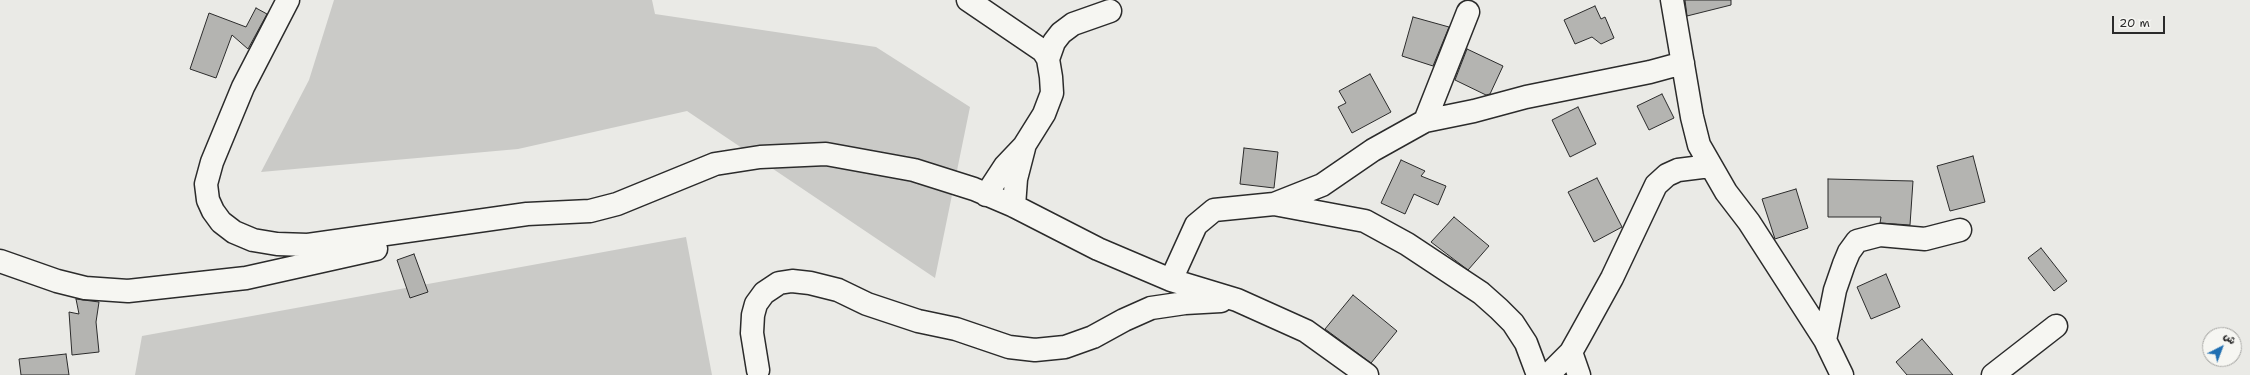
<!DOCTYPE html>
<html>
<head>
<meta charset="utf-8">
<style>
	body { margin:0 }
	#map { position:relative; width:2250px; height:375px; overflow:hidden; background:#eaeae6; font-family:"Shantell Sans","Playpen Sans Arabic",sans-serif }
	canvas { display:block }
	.north { position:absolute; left:2202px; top:327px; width:40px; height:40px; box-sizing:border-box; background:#f6f6f2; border:1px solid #a5a5a2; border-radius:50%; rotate:42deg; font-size:11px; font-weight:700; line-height:16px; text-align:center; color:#2b2b2b }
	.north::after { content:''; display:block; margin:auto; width:14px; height:18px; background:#1f6fb2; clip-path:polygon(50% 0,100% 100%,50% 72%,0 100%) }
	.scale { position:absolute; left:2112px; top:16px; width:53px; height:18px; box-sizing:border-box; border:2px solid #2b2b2b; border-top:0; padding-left:5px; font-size:12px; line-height:14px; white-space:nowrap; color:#2b2b2b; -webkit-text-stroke:3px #f6f6f2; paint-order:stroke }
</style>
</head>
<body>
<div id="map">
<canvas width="2250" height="375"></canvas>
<div class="north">ش</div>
<div class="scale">20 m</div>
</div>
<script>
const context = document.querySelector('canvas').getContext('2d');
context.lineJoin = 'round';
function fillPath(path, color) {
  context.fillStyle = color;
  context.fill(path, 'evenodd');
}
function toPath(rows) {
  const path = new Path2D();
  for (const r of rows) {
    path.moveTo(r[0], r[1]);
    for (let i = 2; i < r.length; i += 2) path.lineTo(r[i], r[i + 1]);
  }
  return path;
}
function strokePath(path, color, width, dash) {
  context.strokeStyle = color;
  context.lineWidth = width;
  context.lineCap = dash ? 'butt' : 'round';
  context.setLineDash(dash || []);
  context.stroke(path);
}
const green = toPath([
	[334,0,652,0,655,14,876,47,970,107,935,278,687,111,518,149,261,172,309,80],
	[686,237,712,375,135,375,142,336]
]);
const building = toPath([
	[1685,0,1731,0,1731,5,1687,16,1685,0],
	[1595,6,1601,19,1605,17,1614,38,1601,44,1592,37,1575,44,1564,20,1595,6],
	[256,8,267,14,248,49,232,35,216,78,190,69,209,13,246,27,256,8],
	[1413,17,1449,27,1433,66,1402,56,1413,17],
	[1467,49,1503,66,1490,94,1486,95,1455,80,1467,49],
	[1370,74,1391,112,1352,133,1338,107,1346,103,1339,91,1370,74],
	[1662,94,1674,118,1649,130,1637,106,1662,94],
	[1578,107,1596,144,1570,157,1552,120,1578,107],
	[1244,148,1278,152,1274,188,1240,184,1244,148],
	[1973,156,1985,202,1950,211,1937,166,1973,156],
	[1401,160,1425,171,1421,176,1446,186,1438,205,1414,194,1405,214,1381,203,1401,160],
	[1597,178,1622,227,1594,242,1568,192,1597,178],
	[1828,179,1913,181,1910,225,1880,223,1881,217,1828,217,1828,179],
	[1796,189,1808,228,1775,239,1762,199,1796,189],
	[1454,217,1489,246,1468,270,1431,242,1454,217],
	[2041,248,2067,281,2054,291,2028,258,2041,248],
	[414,254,428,292,410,298,397,260,414,254],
	[1886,274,1900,307,1871,319,1857,287,1886,274],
	[1353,295,1397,331,1371,363,1325,329,1353,295],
	[76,299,99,302,96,322,99,352,72,355,69,312,79,314,76,299],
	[1922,339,1953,375,1907,375,1896,362,1922,339],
	[66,354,69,375,21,375,19,359,66,354]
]);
const minor = toPath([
	[288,0,243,87,212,162,206,184,208,200,213,211,221,222,234,232,253,240,277,244,308,245,527,214,590,211,617,204,715,164,760,157,826,154,914,170,974,189,1014,206,1098,249,1171,280,1237,300,1306,331,1367,375],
	[968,0,1043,51,1048,59,1051,77,1052,93,1044,114,1024,146,1005,166,986,195],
	[1672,0,1692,117,1699,145,1726,192,1749,222,1825,340,1842,375],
	[1048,59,1054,42,1061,33,1073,24,1110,11],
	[1425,121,1468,12],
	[1274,204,1365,221,1407,244,1481,293,1499,309,1513,323,1526,343,1538,375],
	[1014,206,1016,179,1024,148],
	[0,261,57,281,85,288,128,291,246,278,376,249],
	[1171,280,1196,225,1214,210,1274,204,1322,185,1373,150,1425,121,1474,111,1526,97,1650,72,1683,63],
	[1825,340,1835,290,1844,264,1849,252,1857,241,1880,235,1925,239,1960,230],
	[1571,352,1579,375],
	[758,370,752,333,753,315,756,304,764,293,779,283,792,281,810,283,838,290,867,304,918,321,956,329,1009,347,1035,350,1065,347,1093,337,1124,320,1151,308,1185,303,1221,301],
	[1548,375,1571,352,1580,336,1612,278,1656,185,1667,175,1678,170,1710,166],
	[1993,375,2056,326]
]);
fillPath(green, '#cacac7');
fillPath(building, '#b4b4b1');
strokePath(building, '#2b2b2b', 1);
strokePath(minor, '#2b2b2b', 25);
strokePath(minor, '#f6f6f2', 22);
</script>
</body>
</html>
